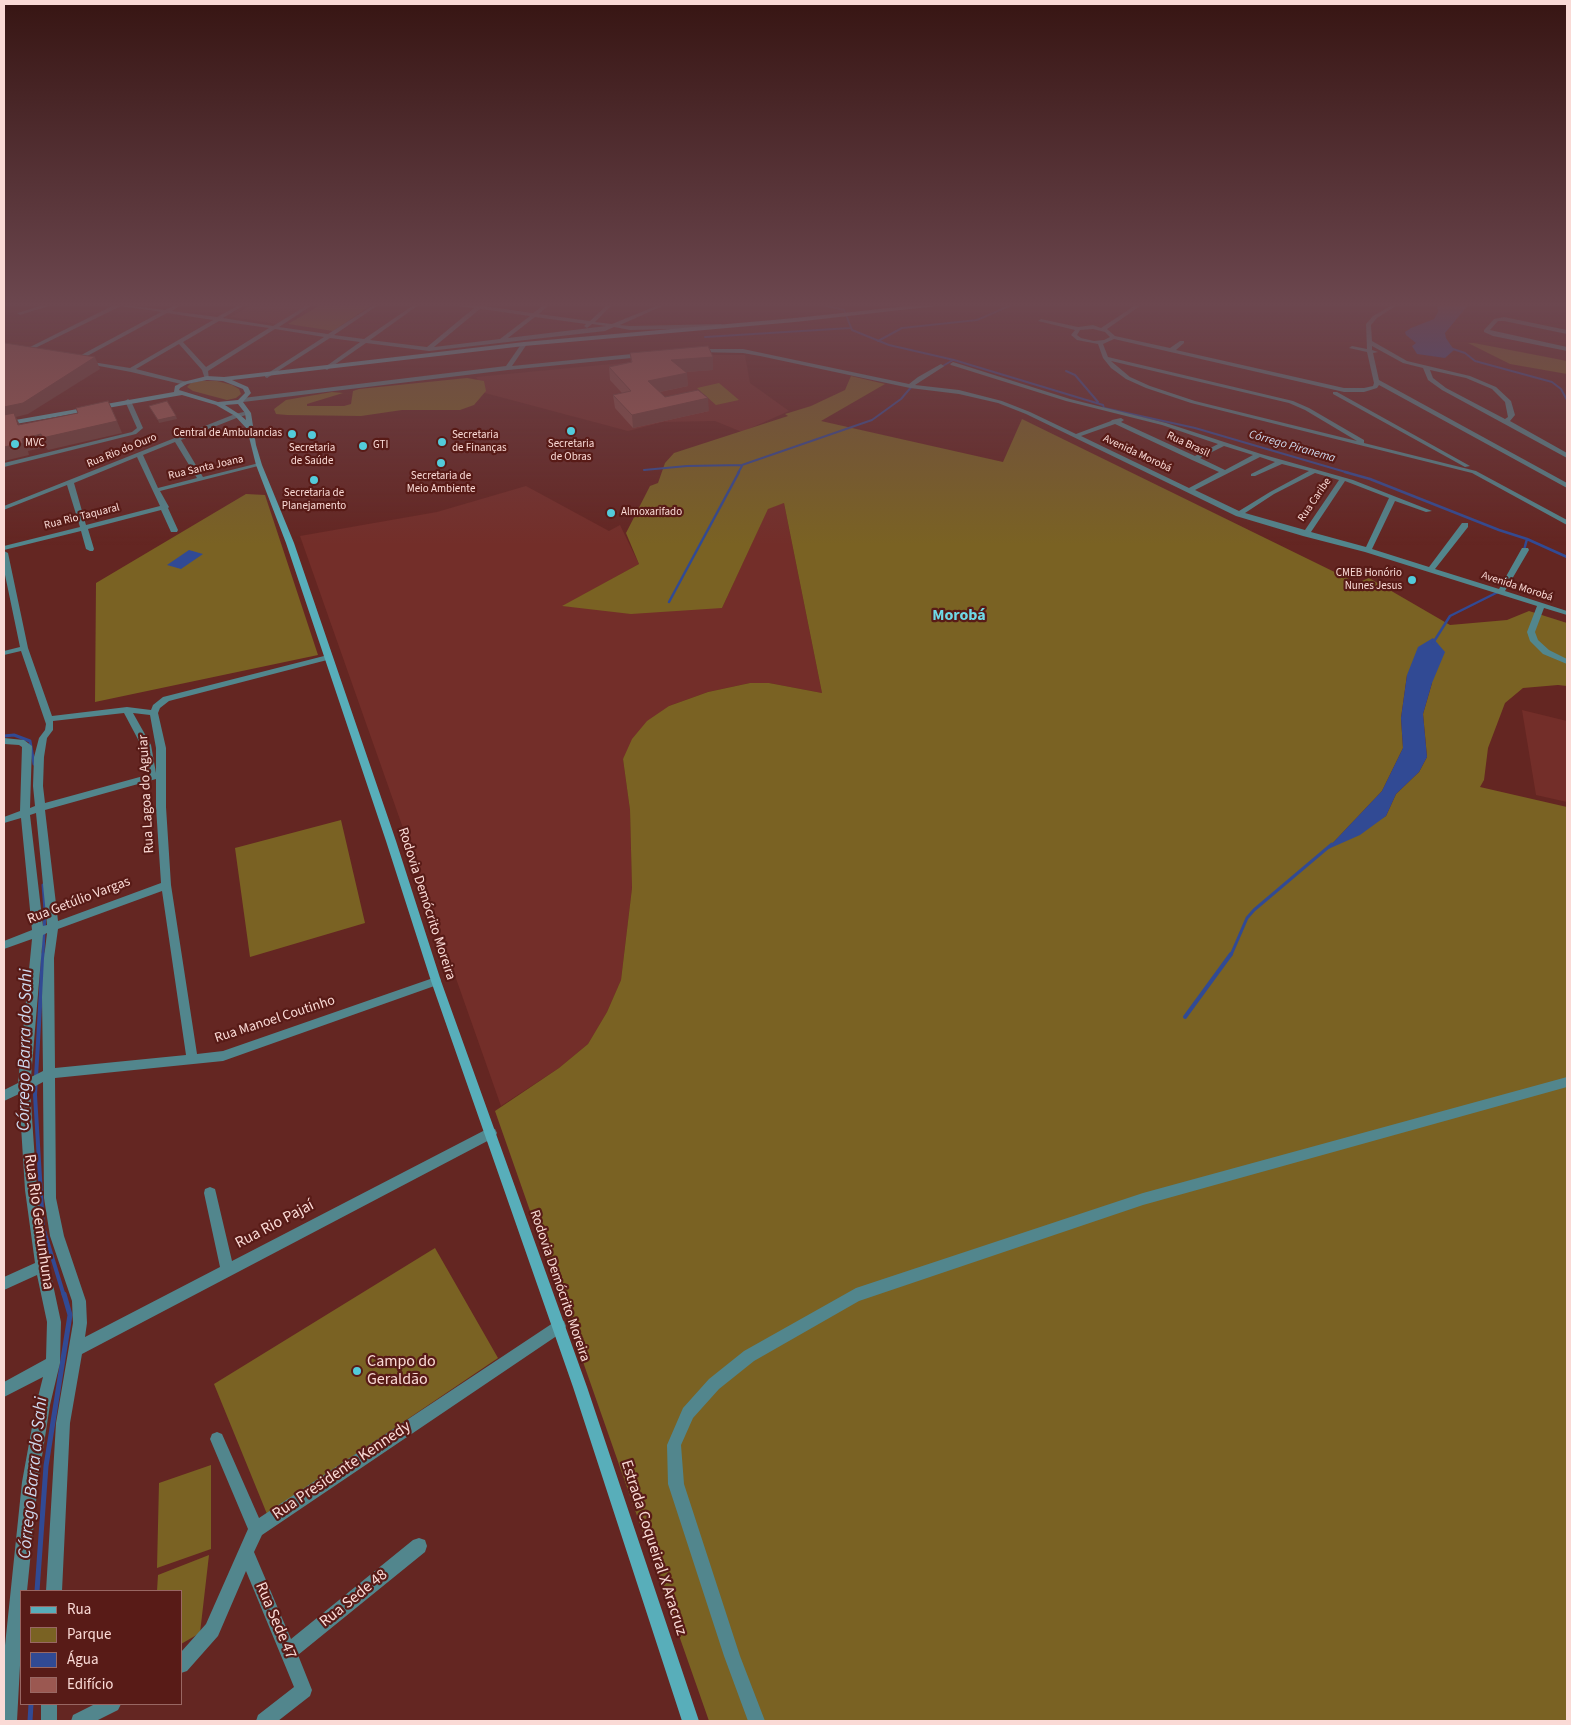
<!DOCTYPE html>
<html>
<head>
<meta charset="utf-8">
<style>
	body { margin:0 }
	#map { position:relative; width:1571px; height:1725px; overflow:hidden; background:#642622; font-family:"Source Sans 3",sans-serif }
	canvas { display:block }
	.frame { position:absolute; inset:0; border:5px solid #fadad6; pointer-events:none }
	.legend { position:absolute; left:20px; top:1590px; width:162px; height:115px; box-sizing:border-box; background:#581b17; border:1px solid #996763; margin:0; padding:6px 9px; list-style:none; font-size:15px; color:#fadad6 }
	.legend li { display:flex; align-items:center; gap:10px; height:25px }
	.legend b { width:25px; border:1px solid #996763 }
</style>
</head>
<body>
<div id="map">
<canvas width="1571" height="1725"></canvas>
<div class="frame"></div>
<ul class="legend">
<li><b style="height:6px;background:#58aeba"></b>Rua</li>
<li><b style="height:14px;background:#7a6223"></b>Parque</li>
<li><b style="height:14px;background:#314a94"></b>Água</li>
<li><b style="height:14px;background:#9b5851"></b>Edifício</li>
</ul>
</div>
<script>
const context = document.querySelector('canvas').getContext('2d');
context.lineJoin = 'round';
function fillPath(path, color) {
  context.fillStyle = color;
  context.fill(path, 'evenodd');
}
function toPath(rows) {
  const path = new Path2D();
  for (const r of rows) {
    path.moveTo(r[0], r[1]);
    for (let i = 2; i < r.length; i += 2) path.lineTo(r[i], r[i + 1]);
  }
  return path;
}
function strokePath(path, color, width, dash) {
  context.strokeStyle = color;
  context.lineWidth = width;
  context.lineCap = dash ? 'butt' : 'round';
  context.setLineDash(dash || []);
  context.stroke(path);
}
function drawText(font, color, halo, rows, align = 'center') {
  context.font = font + ' "Source Sans 3",sans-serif';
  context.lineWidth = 4.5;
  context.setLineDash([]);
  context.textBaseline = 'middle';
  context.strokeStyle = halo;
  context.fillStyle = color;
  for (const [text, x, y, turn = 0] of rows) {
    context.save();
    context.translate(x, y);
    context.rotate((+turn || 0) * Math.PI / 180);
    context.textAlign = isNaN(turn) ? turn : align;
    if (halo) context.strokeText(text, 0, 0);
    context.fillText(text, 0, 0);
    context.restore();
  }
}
const built = toPath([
	[253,304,309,304,278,324,230,317],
	[705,355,745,355,750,383,789,411,742,432,715,421,663,422,628,431,485,393,476,377],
	[526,486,609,531,620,525,639,564,563,606,722,608,768,508,784,503,822,693,769,683,750,683,708,692,669,706,623,759,630,810,632,888,621,980,607,1012,588,1044,559,1068,501,1106,300,536,437,512],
	[1522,710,1567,721,1567,802,1536,795]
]);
const green = toPath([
	[322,304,373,304,333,331,288,324],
	[1468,343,1474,343,1567,361,1567,374,1510,364],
	[851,376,885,384,821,421,1003,462,1022,419,1357,583,1369,578,1450,625,1507,620,1529,611,1567,623,1567,686,1558,685,1523,688,1505,703,1488,748,1484,780,1480,787,1567,807,1567,1721,709,1721,495,1111,559,1068,588,1044,607,1012,621,980,632,888,630,810,623,759,632,739,647,721,669,706,708,692,750,683,769,683,822,693,784,503,768,509,722,608,631,614,562,606,639,564,626,533,650,486,658,483,665,463,674,453,788,416,785,414,811,406,845,390],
	[1407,675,1432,683,1423,714,1427,757,1419,772,1396,794,1386,816,1328,848,1382,791,1403,748,1401,718],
	[467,378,484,381,486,391,474,405,460,410,402,410,361,416,287,415,276,414,274,409,286,400,332,392,343,393,307,404,307,406,344,406,351,404,353,391,359,389],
	[201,381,217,381,232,385,239,389,241,394,236,398,227,400,193,391,187,387,191,383],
	[719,383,739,400,716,405,697,388],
	[246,494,265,495,318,655,95,702,96,583],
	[341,820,365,923,250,957,235,848],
	[435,1248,498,1358,267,1514,214,1384],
	[211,1465,211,1549,157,1568,159,1483],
	[209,1555,200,1633,181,1644,181,1591,157,1591,158,1575]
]);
const water = toPath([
	[1437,304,1469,304,1445,333,1446,338,1454,350,1445,358,1417,354,1412,346,1416,343,1406,335,1405,332,1411,328,1434,319,1438,312],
	[189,550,203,554,181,569,167,565],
	[1433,638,1445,652,1432,683,1423,714,1427,757,1419,772,1396,794,1386,816,1360,835,1326,850,1382,791,1403,748,1401,718,1407,675,1418,647]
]);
const streamFar4 = toPath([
	[819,304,844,310,852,330,889,345,954,360,1103,405,1104,408,1195,428,1349,473],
	[705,337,850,328],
	[878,341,902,328,977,320,1014,304],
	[1450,348,1465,353,1475,361,1552,382,1561,389,1567,400],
	[941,367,953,360],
	[1066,371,1075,375,1098,402],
	[644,470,687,466,742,465,872,420,901,399,913,385],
	[738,473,742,466]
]);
const streamFar3 = toPath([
	[1345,472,1370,479,1499,530,1527,539,1567,557],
	[1524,550,1527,539],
	[669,602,739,472],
	[1433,643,1450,616,1498,592]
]);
const streamFar2 = toPath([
	[4,736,14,735,30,741,34,764],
	[43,955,45,910,43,885],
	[1231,955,1247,918,1254,910,1332,844]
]);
const streamFar1 = toPath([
	[43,954,35,1095,43,1227,64,1296],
	[1185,1017,1231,954]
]);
const stream = toPath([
	[37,1591,46,1466,70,1315,64,1294],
	[30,1721,31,1704]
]);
const street = toPath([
	[47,304,55,304,20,315,17,313,47,304],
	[114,304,165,310,177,304,182,304,172,311,217,317,241,304,246,304,223,318,273,326,309,304,314,304,279,327,328,334,375,304,380,304,334,335,364,339,415,304,420,304,370,340,427,347,474,308,457,306,455,304,477,305,484,304,483,306,533,313,545,304,550,304,539,314,590,321,608,304,613,304,595,322,612,324,661,304,667,304,620,325,630,326,721,324,724,326,721,328,630,330,614,327,605,331,429,351,366,343,327,370,325,369,325,367,360,342,330,338,267,378,265,377,265,375,324,337,275,329,208,371,209,379,205,379,202,370,179,344,136,369,187,382,188,383,185,385,131,372,83,363,86,361,130,368,213,320,167,313,76,362,72,362,72,360,161,312,121,306,25,353,20,352,114,305,114,304],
	[480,309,530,316,500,339,434,347,480,309],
	[535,317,586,324,584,326,587,328,592,324,606,326,508,338,535,317],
	[219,321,269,328,206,367,183,342,219,321],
	[1137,304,1143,304,1107,329,1115,336,1170,348,1180,341,1184,341,1184,343,1176,350,1344,388,1364,388,1373,386,1374,383,1367,352,1349,348,1352,346,1367,349,1366,324,1373,316,1394,304,1399,304,1377,318,1371,325,1372,341,1407,361,1470,376,1496,387,1511,401,1515,415,1510,421,1567,453,1567,458,1442,390,1428,380,1423,368,1403,363,1372,346,1372,350,1378,352,1373,353,1379,380,1567,483,1567,488,1379,385,1377,388,1364,392,1344,392,1114,339,1103,344,1108,357,1293,401,1309,408,1364,440,1364,443,1476,471,1567,520,1567,525,1472,473,1191,403,1146,388,1126,379,1111,368,1103,358,1098,344,1077,340,1071,335,1075,330,1038,321,1041,319,1078,327,1093,325,1101,328,1137,304],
	[1093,329,1105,332,1110,337,1104,340,1094,341,1081,338,1077,335,1080,330,1093,329],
	[1111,361,1289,403,1305,410,1357,441,1195,401,1150,386,1130,377,1111,361],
	[1430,370,1466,378,1492,389,1505,402,1508,417,1505,419,1446,388,1433,378,1430,370],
	[1504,317,1567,330,1567,334,1504,321,1498,321,1490,330,1567,347,1567,351,1493,336,1484,332,1484,330,1494,319,1504,317],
	[524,342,527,344,512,366,642,353,645,355,642,357,508,370,243,402,240,400,243,398,506,366,522,343,524,342],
	[697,349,743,349,909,384,918,377,941,364,944,366,943,367,915,385,959,390,1002,401,1030,412,1076,434,1111,421,1112,420,1121,418,1124,420,1121,422,1195,456,1218,444,1162,425,1066,401,951,365,950,364,953,362,1070,399,1166,423,1261,454,1353,480,1432,511,1426,512,1395,501,1372,549,1429,567,1462,523,1468,523,1468,527,1435,569,1499,589,1522,548,1528,548,1529,550,1505,591,1567,611,1567,615,1544,608,1535,632,1538,640,1549,650,1567,659,1567,664,1543,654,1530,641,1527,632,1537,606,1365,552,1303,536,1236,516,1026,414,998,403,959,394,910,388,760,356,743,353,695,352,694,351,697,349],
	[1115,424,1192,460,1219,472,1189,488,1081,436,1115,424],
	[1224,446,1253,455,1225,470,1200,458,1224,446],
	[1260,457,1275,462,1251,474,1251,476,1255,476,1282,464,1309,471,1270,492,1239,511,1195,490,1260,457],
	[1315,473,1339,480,1305,530,1245,513,1274,494,1315,473],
	[1345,481,1389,498,1366,547,1311,532,1345,481],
	[1333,392,1337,392,1470,466,1465,467,1333,394,1333,392],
	[128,399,131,401,143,428,136,434,4,467,4,463,132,432,137,428,125,401,128,399],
	[248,411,250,412,250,414,239,417,181,440,203,477,259,463,262,465,160,491,169,507,168,508,178,530,177,532,171,532,161,510,88,529,94,549,93,551,90,551,86,549,81,531,4,550,4,546,80,527,67,485,6,509,4,510,4,506,235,414,248,411],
	[175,442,197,478,158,488,143,455,175,442],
	[137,457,160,506,86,525,74,483,137,457],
	[4,551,8,553,28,648,52,716,127,707,151,710,153,705,163,697,328,655,332,657,331,659,169,701,160,708,158,713,166,748,166,807,171,885,197,1054,223,1051,436,977,440,978,441,981,440,984,223,1061,55,1078,56,1198,64,1236,86,1301,87,1323,85,1337,220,1267,204,1193,205,1189,210,1187,215,1189,216,1193,232,1261,487,1129,491,1128,495,1129,497,1133,495,1137,82,1354,70,1423,62,1591,46,1591,56,1423,73,1323,72,1301,50,1236,44,1198,43,1082,30,1089,37,1190,49,1266,61,1322,60,1363,50,1405,38,1482,27,1591,21,1591,21,1647,17,1721,4,1721,4,1655,22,1482,36,1405,43,1377,4,1397,4,1382,46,1359,47,1322,37,1275,4,1290,4,1277,35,1263,25,1190,19,1094,4,1101,4,1090,18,1083,32,939,4,949,4,941,32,930,21,818,4,823,4,817,20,811,22,747,19,745,4,744,4,738,24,740,32,746,30,808,35,806,33,786,34,757,39,738,45,730,46,724,21,651,4,655,4,651,20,647,4,570,4,551],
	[124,713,141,745,147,775,45,803,43,786,44,757,47,738,53,730,53,721,124,713],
	[133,713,150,715,156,748,156,773,151,745,133,713],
	[156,779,156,807,161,883,58,921,45,810,156,779],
	[36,813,47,925,43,926,30,815,36,813],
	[162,891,186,1055,55,1068,54,958,58,929,162,891],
	[47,933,44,958,42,997,43,1071,31,1077,43,935,47,933],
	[1567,1077,1567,1087,1143,1205,859,1301,754,1361,719,1389,693,1418,681,1445,684,1484,740,1656,765,1721,748,1721,724,1656,668,1484,667,1445,683,1408,709,1379,744,1351,856,1288,1143,1193,1567,1077],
	[559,1319,564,1321,566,1326,564,1331,262,1535,254,1552,291,1639,413,1540,419,1538,425,1540,427,1546,425,1552,298,1655,312,1690,310,1696,278,1721,256,1721,258,1715,294,1687,246,1571,218,1636,187,1671,181,1673,181,1652,206,1624,248,1529,210,1439,212,1434,217,1432,222,1434,259,1518,559,1319],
	[41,1704,57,1704,57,1721,41,1721,41,1704],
	[95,1704,121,1704,118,1710,96,1721,71,1721,73,1715,95,1704]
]);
const secondary = toPath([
	[926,304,940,304,937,306,795,322,524,346,232,380,248,387,251,393,243,402,251,413,256,445,262,465,294,543,396,841,441,981,587,1387,699,1721,682,1721,573,1387,431,981,386,841,286,543,256,465,247,429,235,416,216,405,182,395,4,426,4,422,174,392,175,386,183,382,207,376,224,377,524,342,795,318,926,304],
	[207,380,223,381,243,389,245,393,238,400,218,402,179,390,180,388,187,384,207,380],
	[238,404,245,413,246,420,239,414,225,405,238,404]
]);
const wall = toPath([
	[630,353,713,357,713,370,686,372,688,386,660,392,665,397,709,411,633,428,615,408,613,395,622,393,610,380,609,367,631,362]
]);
const shadedWall = toPath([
	[95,357,100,369,28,414,16,417,20,425,24,437,4,420,4,407],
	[713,357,713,370,672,373,671,360],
	[687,373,688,386,649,394,648,381],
	[708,398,709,411,633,428,632,415],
	[176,416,177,419,159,423,158,420],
	[117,421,122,433,48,450,46,447,28,451,29,455,4,461,4,447,22,439,41,434]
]);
const building = toPath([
	[5,343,95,357,23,403,4,407,4,344,5,343],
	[708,346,713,357,671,360,687,373,648,381,665,397,698,390,708,398,632,415,613,395,631,391,609,367,632,362,630,353,708,346],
	[108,401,117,421,42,438,41,434,22,439,23,443,4,447,4,415,14,413,18,425,78,413,76,408,108,401],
	[167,401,176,416,158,420,149,406,167,401]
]);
const markers = [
	[571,431,5,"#53cbda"],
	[292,434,5,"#53cbda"],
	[312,435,5,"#53cbda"],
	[442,442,5,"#53cbda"],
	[15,444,5,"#53cbda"],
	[363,446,5,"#53cbda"],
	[441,463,5,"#53cbda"],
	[314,480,5,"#53cbda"],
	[611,513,5,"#53cbda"],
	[1412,580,5,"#53cbda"],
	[357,1371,5,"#53cbda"]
];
const farPoinames = [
	["Central de Ambulancias",282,434,"right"],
	["Secretaria",452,436],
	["de Finanças",452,449],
	["MVC",25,444],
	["Secretaria",571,445,"center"],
	["de Obras",571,458,"center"],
	["GTI",373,446],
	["Secretaria",312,449,"center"],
	["de Saúde",312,462,"center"],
	["Secretaria de",441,477,"center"],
	["Meio Ambiente",441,490,"center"],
	["Secretaria de",314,494,"center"],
	["Planejamento",314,507,"center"],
	["Almoxarifado",621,513],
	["CMEB Honório",1402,574,"right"],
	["Nunes Jesus",1402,587,"right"]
];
const farStreetnames = [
	["Rua Brasil",1188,445,25],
	["Rua Rio do Ouro",122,451,-22],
	["Avenida Morobá",1137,454,25],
	["Rua Santa Joana",206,468,-13],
	["Rua Caribe",1315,500,-56],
	["Rua Rio Taquaral",82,517,-14],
	["Avenida Morobá",1517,587,18]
];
const farWaternames = [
	["Córrego Piranema",1292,447,16]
];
const streetNames = [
	["Rua Lagoa do Aguiar",147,794,-93],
	["Rua Getúlio Vargas",79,901,-21],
	["Rodovia Demócrito Moreira",426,904,72],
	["Rua Manoel Coutinho",275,1020,-18],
	["Rodovia Demócrito Moreira",559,1286,71]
];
const farDistrictnames = [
	["Morobá",959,616]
];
const nearStreetnames = [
	["Rua Rio Gemunhuna",38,1222,82],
	["Rua Rio Pajaí",275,1225,-28],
	["Rua Presidente Kennedy",342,1471,-34],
	["Estrada Coqueiral X Aracruz",653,1548,72],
	["Rua Sede 48",354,1599,-39],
	["Rua Sede 47",275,1621,67]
];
const nearPoinames = [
	["Campo do",367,1362],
	["Geraldão",367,1380]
];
const nearWaternames = [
	["Córrego Barra do Sahi",26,1050,-89],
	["Córrego Barra do Sahi",34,1478,-84]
];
fillPath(built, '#732e29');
fillPath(green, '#7a6223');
fillPath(water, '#314a94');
strokePath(streamFar4, '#314a94', 2);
strokePath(streamFar3, '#314a94', 2.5);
strokePath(streamFar2, '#314a94', 3);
strokePath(streamFar1, '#314a94', 4);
strokePath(stream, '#314a94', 5);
fillPath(street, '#52868d');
fillPath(secondary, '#58aeba');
fillPath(wall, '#854c46');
fillPath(shadedWall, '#6c3e39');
fillPath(building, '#9b5851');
strokePath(building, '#6c3e39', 1);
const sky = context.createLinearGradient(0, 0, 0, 545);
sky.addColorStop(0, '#371513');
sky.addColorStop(0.56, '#6c474f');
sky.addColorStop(1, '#6c474f00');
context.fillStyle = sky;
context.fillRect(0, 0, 1571, 545);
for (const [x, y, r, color] of markers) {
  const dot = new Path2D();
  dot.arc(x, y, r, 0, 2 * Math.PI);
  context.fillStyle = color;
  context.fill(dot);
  strokePath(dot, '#581b17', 2);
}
drawText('11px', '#fadad6', '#581b17', farPoinames, 'left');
drawText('11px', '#fadad6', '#581b17', farStreetnames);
drawText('italic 12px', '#cfd9ee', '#581b17', farWaternames);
drawText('14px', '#fadad6', '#581b17', streetNames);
drawText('bold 16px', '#6fd9e7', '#581b17', farDistrictnames);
drawText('16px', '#fadad6', '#581b17', nearStreetnames);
drawText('16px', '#fadad6', '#581b17', nearPoinames, 'left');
drawText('italic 18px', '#cfd9ee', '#581b17', nearWaternames);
</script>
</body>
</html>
